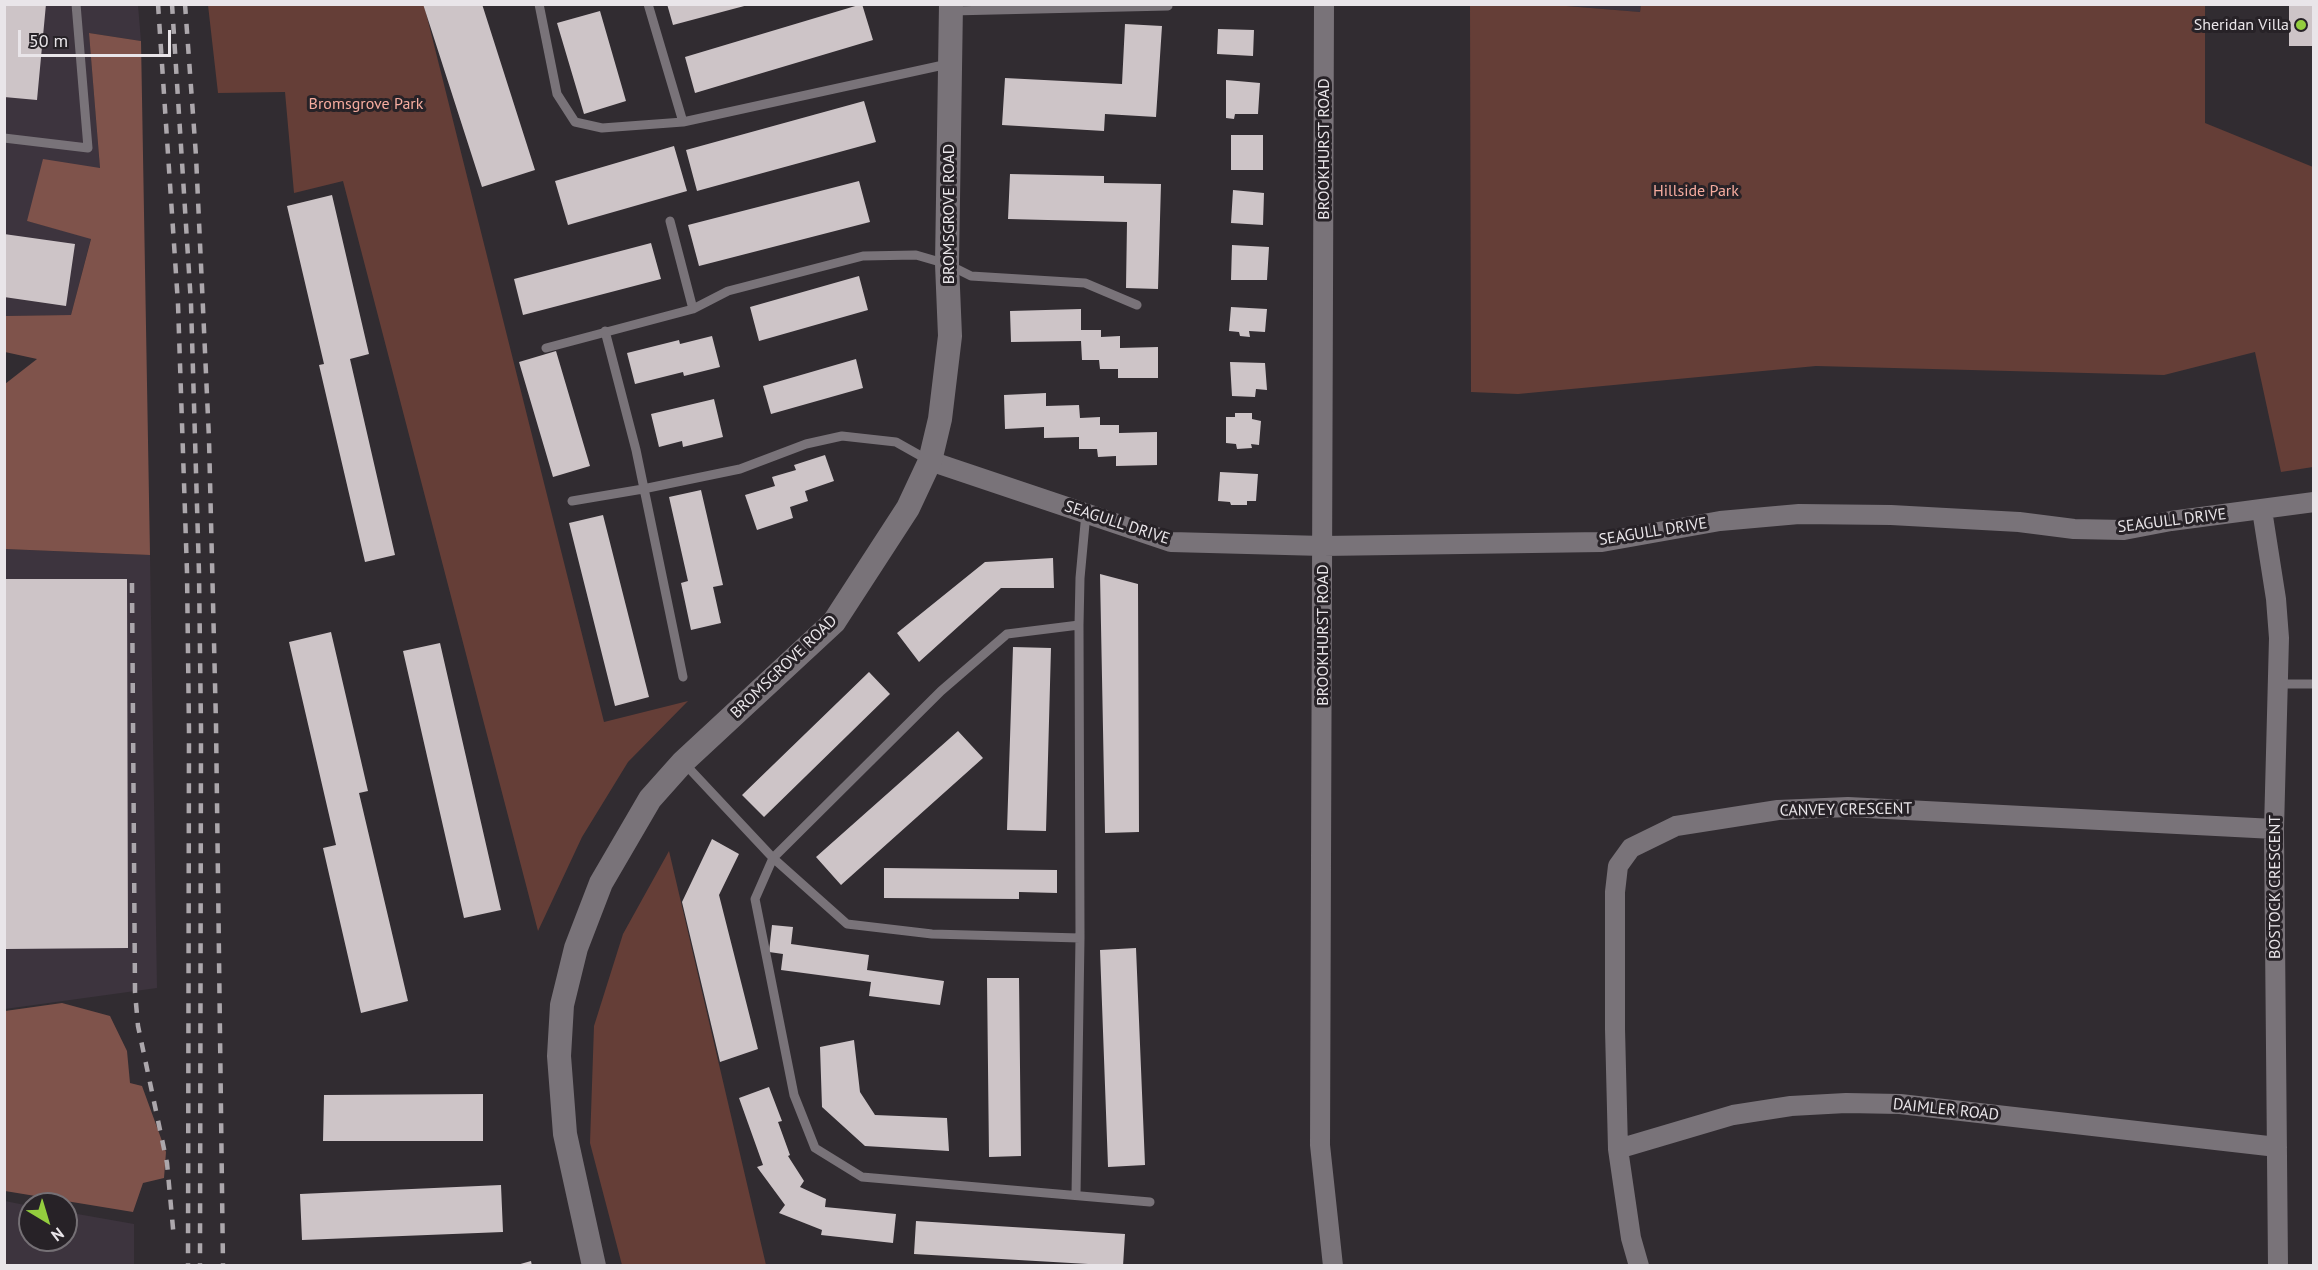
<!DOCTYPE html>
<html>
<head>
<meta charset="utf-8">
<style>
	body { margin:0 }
	#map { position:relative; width:2318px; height:1270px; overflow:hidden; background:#312c31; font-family:"PT Sans",sans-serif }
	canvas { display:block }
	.frame { position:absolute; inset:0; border:6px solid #e9e5e9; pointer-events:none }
	.north { position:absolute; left:18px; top:1192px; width:60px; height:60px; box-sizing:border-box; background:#272227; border:2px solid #757075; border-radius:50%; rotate:142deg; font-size:16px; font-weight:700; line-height:24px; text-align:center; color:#e9e5e9 }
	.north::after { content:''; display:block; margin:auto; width:21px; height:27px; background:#93cd3e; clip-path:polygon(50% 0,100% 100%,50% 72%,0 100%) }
	.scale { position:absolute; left:18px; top:30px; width:153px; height:27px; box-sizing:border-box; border:3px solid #e9e5e9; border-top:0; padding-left:8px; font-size:18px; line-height:21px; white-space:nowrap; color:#e9e5e9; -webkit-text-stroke:4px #272227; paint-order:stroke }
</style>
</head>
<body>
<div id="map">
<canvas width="2318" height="1270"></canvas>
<div class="frame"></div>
<div class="north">N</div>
<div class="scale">50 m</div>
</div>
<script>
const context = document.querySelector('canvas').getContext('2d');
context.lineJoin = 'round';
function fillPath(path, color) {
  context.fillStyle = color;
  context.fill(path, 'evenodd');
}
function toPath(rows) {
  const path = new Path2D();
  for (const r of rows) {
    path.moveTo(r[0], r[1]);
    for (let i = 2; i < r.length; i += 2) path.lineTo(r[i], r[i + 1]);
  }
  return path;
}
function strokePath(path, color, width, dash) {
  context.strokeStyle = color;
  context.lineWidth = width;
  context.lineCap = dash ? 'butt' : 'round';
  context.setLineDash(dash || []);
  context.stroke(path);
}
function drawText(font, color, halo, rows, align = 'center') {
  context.font = font + ' "PT Sans",sans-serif';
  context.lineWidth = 6;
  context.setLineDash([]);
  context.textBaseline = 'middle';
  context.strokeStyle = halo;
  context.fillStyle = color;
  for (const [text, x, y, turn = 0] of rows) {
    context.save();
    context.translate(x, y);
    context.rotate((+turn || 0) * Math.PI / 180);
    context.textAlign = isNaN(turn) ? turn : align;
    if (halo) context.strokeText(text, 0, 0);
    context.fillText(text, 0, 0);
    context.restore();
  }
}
const built = toPath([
	[4,5,138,5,141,41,89,33,100,168,27,221,91,238,71,315,5,316],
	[1554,5,1641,5,1640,12],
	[5,549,150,555,157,988,5,1009],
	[5,1201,30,1206,30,1240,66,1240,66,1212,134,1224,134,1265,5,1265]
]);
const green = toPath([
	[208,5,424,5,604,722,688,701,628,762,582,837,538,931,343,181,294,193,285,92,218,93],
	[1641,5,2205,5,2205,123,2313,167,2313,467,2281,472,2255,352,2164,375,1816,366,1518,394,1471,392,1470,5,1554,5,1640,12],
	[669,851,766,1265,622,1265,590,1143,594,1026,623,934]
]);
const forest = toPath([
	[89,33,141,41,150,555,5,549,5,384,37,359,5,352,5,316,71,315,91,239,27,221,43,159,100,168],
	[62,1003,110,1016,127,1051,130,1083,142,1086,166,1152,164,1178,143,1183,133,1212,5,1191,5,1011]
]);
const building = toPath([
	[4,4,46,4,37,100,4,97],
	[423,4,482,4,535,170,482,187],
	[667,4,748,4,748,5,673,25],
	[862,4,873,40,695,93,685,57],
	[2289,4,2314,4,2314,46,2289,46],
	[600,11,626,101,584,114,557,23],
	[1125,24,1162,26,1156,117,1105,114,1104,131,1002,125,1005,78,1122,84],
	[1218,29,1254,30,1253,56,1217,54],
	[1226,80,1260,83,1258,114,1235,114,1234,119,1226,118],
	[864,101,876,142,697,191,686,150],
	[1231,135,1263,135,1263,170,1231,170],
	[674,146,687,191,568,225,555,181],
	[1010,174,1104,176,1104,183,1161,184,1158,289,1126,288,1127,222,1008,219],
	[859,181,870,222,699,266,688,225],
	[1233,190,1264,193,1263,225,1231,223],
	[332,195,369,354,350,359,395,555,365,562,319,365,324,364,287,206],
	[4,234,75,244,66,306,4,297],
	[651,243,661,279,523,315,514,279],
	[1232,245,1269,247,1267,280,1231,280],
	[859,276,868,310,759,341,750,307],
	[1231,307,1267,309,1265,332,1249,331,1250,337,1240,336,1239,332,1229,331],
	[1081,309,1081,330,1101,330,1101,337,1120,336,1120,348,1158,347,1158,378,1118,378,1118,369,1100,369,1099,360,1082,360,1081,341,1011,342,1010,311],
	[712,336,720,367,684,376,683,372,635,384,627,353,679,340,680,344],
	[556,351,590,466,553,477,519,362],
	[856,359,863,388,771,414,763,386],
	[1230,362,1265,363,1267,390,1256,389,1255,397,1232,396],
	[1046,393,1046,406,1079,405,1080,418,1100,417,1100,425,1119,425,1119,433,1157,432,1157,465,1116,466,1116,456,1098,457,1097,449,1079,449,1079,437,1044,438,1044,427,1005,429,1004,395],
	[714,399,723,437,683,447,682,441,659,447,651,414],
	[1235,413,1252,413,1252,419,1261,421,1259,445,1251,444,1252,448,1237,449,1236,444,1226,443,1226,417,1235,417],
	[825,455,834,481,805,491,808,501,790,507,793,518,757,530,745,495,775,486,772,477,796,470,794,465],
	[1220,472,1258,474,1256,501,1247,501,1247,505,1231,505,1230,502,1218,501],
	[701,490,723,585,713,587,721,623,691,630,681,583,688,581,669,497],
	[603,515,649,697,615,706,569,523],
	[1053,558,1054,588,1001,588,919,662,897,633,985,562],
	[1100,574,1138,584,1139,832,1105,833],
	[4,579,127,579,128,948,4,949],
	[331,632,368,791,359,793,408,1001,361,1013,323,848,336,845,289,642],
	[440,643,501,910,464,918,403,651],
	[1013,647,1051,648,1046,831,1007,830],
	[869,672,890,694,764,817,742,795],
	[958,731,983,758,841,885,816,857],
	[712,839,739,854,719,895,758,1049,720,1062,682,902],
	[884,868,1057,870,1057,893,1019,892,1019,899,884,898],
	[772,925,793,927,791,944,869,955,867,970,944,981,940,1005,869,996,871,982,781,970,783,954,769,952],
	[1136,948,1145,1165,1108,1167,1100,950],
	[987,978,1019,978,1021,1156,989,1157],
	[854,1040,860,1092,875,1115,947,1118,949,1151,865,1146,822,1107,820,1047],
	[769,1087,782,1121,778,1122,790,1155,788,1156,804,1181,800,1187,826,1199,825,1207,896,1214,893,1243,821,1235,822,1230,779,1213,785,1205,757,1167,763,1165,739,1098],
	[483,1094,483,1141,323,1141,324,1095],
	[501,1185,503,1232,302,1240,300,1194],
	[916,1221,1125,1234,1123,1266,914,1254],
	[531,1261,532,1266,517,1266,517,1265]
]);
const service = toPath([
	[539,4,557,94,575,122,602,128,683,122,948,64],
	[648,4,683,122],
	[951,11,1168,6],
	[4,138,88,148,76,4],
	[670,221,693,309],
	[605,331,636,450,683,677],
	[546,348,693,309,728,291,863,256,916,255,947,264,971,276,1085,283,1137,305],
	[572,501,643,489,740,469,806,444,842,436,896,442,928,460],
	[1079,625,1007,634,941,691,773,858,755,899,794,1095,815,1148,862,1177,1150,1202],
	[2277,684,2314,684],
	[684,763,773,858,847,924,932,934,1080,938,1079,625,1080,578,1086,513],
	[1076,1195,1080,938]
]);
const minor = toPath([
	[1324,4,1320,1145,1333,1266],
	[930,461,1171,542,1323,546,1602,542,1720,521,1799,514,1891,515,2019,522,2074,529,2124,530,2171,521,2314,502],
	[2262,510,2276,599,2279,638,2274,829,2278,1266],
	[1618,1149,1733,1115,1791,1106,1846,1103,1900,1104,2277,1147],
	[1639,1266,1631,1238,1618,1149,1615,1029,1615,892,1618,866,1631,848,1676,826,1778,810,1848,807,2274,829]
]);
const tertiary = toPath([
	[594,1266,565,1134,559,1056,562,1005,576,948,601,883,650,799,683,762,834,622,908,508,930,461,940,419,950,336,947,264,951,4]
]);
const rail = toPath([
	[158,4,178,304,187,572,189,731,188,1266],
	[172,4,191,304,199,573,201,728,200,1266],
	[185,4,196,156,209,439,216,724,223,1266],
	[132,583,135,992,138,1026,167,1163,174,1239]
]);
const markers = [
	[2301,25,6,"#93cd3e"]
];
const poiNames = [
	["Sheridan Villa",2289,25]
];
const parkNames = [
	["Bromsgrove Park",366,104],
	["Hillside Park",1696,191]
];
const streetNames = [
	["BROOKHURST ROAD",1324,149,-90],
	["BROMSGROVE ROAD",949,214,-90],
	["SEAGULL DRIVE",2172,521,-7],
	["SEAGULL DRIVE",1117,523,18],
	["SEAGULL DRIVE",1653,532,-9],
	["BROOKHURST ROAD",1323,635,-90],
	["BROMSGROVE ROAD",784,667,-44],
	["CANVEY CRESCENT",1846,810,-1],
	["BOSTOCK CRESCENT",2275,887,-90],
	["DAIMLER ROAD",1946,1110,6]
];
fillPath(built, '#3d343e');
fillPath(green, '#653e37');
fillPath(forest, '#7f534b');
fillPath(building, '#cdc4c7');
strokePath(service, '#797379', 9);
strokePath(minor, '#797379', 20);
strokePath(tertiary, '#797379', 24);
strokePath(rail, '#aca7ac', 4.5, [10, 10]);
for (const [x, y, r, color] of markers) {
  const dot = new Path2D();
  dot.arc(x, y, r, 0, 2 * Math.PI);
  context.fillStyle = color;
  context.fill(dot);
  strokePath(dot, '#272227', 2);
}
drawText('16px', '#e9e5e9', '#272227', poiNames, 'right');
drawText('16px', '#f6ac9f', '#272227', parkNames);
drawText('16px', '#e9e5e9', '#272227', streetNames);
</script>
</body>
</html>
